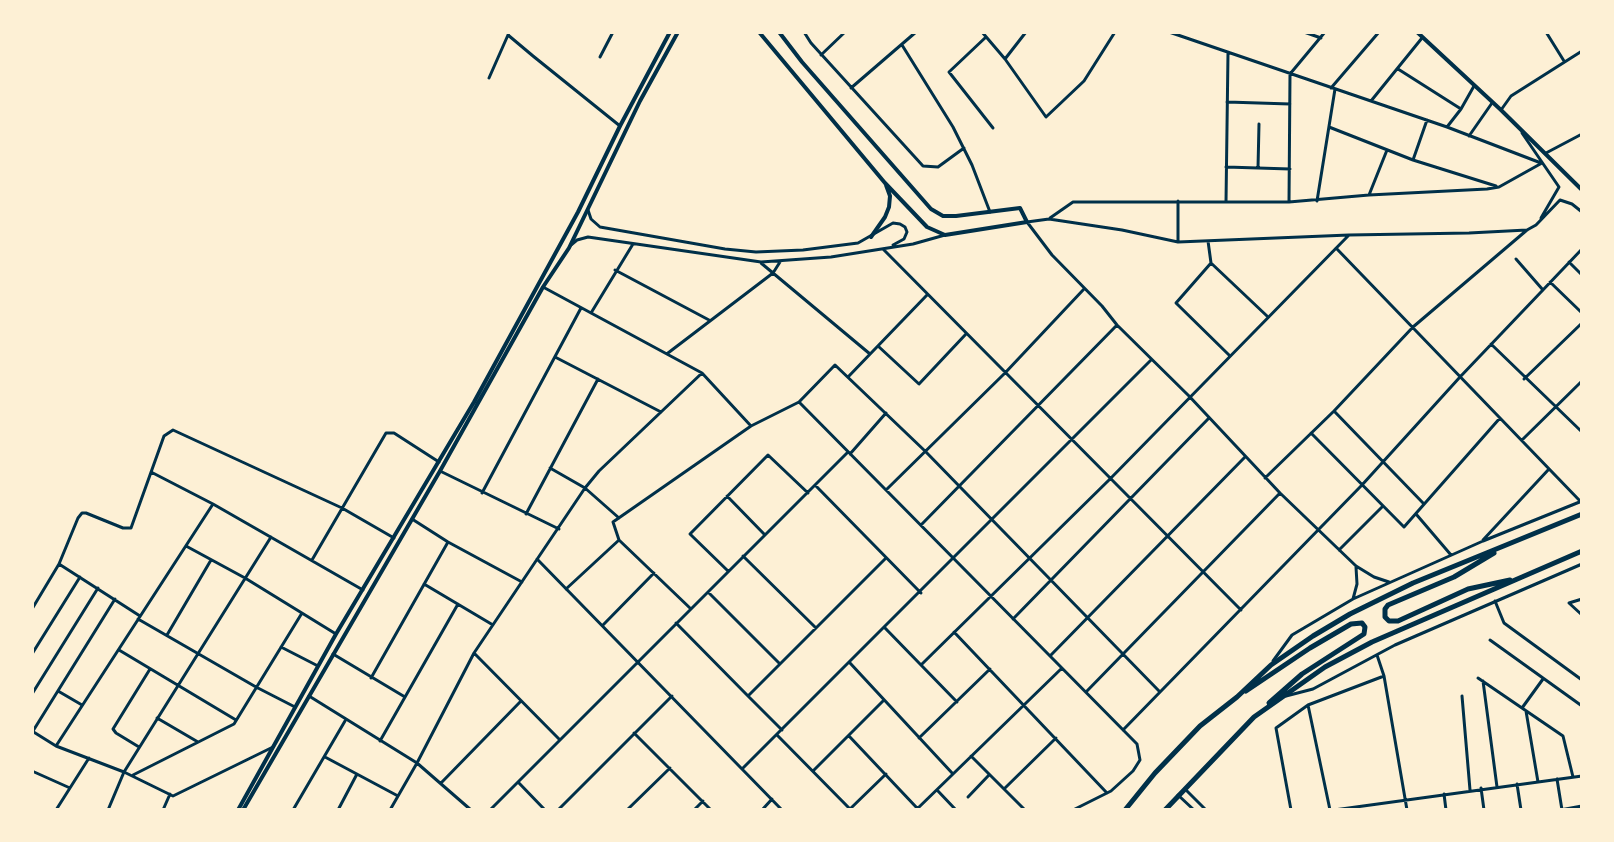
<!DOCTYPE html>
<html>
<head>
<meta charset="utf-8">
<style>
	body { margin:0 }
	#map { position:relative; width:1614px; height:842px; overflow:hidden; background:#fdf0d5; font-family:"Fira Sans",sans-serif }
	canvas { display:block }
	.frame { position:absolute; inset:0; border:34px solid #fdf0d5; pointer-events:none }
</style>
</head>
<body>
<div id="map">
<canvas width="1614" height="842"></canvas>
<div class="frame"></div>
</div>
<script>
const context = document.querySelector('canvas').getContext('2d');
context.lineJoin = 'round';
function toPath(rows) {
  const path = new Path2D();
  for (const r of rows) {
    path.moveTo(r[0], r[1]);
    for (let i = 2; i < r.length; i += 2) path.lineTo(r[i], r[i + 1]);
  }
  return path;
}
function strokePath(path, color, width, dash) {
  context.strokeStyle = color;
  context.lineWidth = width;
  context.lineCap = dash ? 'butt' : 'round';
  context.setLineDash(dash || []);
  context.stroke(path);
}
const minor = toPath([
	[509,32,508,35,533,56,620,126],
	[804,32,811,43,923,166,938,167,964,148],
	[982,32,1005,59,1046,117,1084,81,1115,32],
	[1169,32,1447,127,1541,163],
	[1304,32,1321,38],
	[1546,32,1564,61],
	[986,37,949,72,993,128],
	[902,45,953,127,972,165,990,212],
	[821,55,845,32],
	[600,57,613,32],
	[1005,59,1026,32],
	[1398,69,1461,109],
	[489,78,508,35],
	[851,88,916,32],
	[1331,88,1379,32],
	[1371,101,1422,38],
	[1227,102,1290,104],
	[1501,110,1511,96,1582,51],
	[1329,127,1413,160,1496,186],
	[1447,127,1461,109,1474,86],
	[1522,133,1559,187,1541,218],
	[1469,136,1492,103],
	[1546,153,1582,134],
	[1413,160,1427,120],
	[1226,167,1290,169],
	[1258,168,1259,124],
	[1369,195,1387,150],
	[1178,201,1178,242],
	[1317,201,1335,89],
	[1226,202,1228,53],
	[1289,202,1290,74,1325,32],
	[588,210,591,219,600,227,725,249,756,252,803,250,858,243,893,223,900,224,905,227,907,232,904,239,893,245],
	[1050,218,1073,202,1289,202,1369,195,1487,189,1499,187,1542,163],
	[1208,241,1211,263,1267,316],
	[571,245,577,240,588,237,761,262,831,257,913,244,945,235],
	[1336,248,1581,502],
	[883,249,1241,610],
	[1516,259,1543,290],
	[1569,262,1582,275],
	[761,263,870,354],
	[1211,263,1176,303,1229,355],
	[615,270,709,320],
	[1550,282,1582,313],
	[543,287,702,373,751,426],
	[591,313,633,244],
	[1491,344,1582,432],
	[878,346,919,384,966,334],
	[668,353,773,273,780,262],
	[555,357,661,412],
	[848,377,927,295],
	[1524,379,1582,323],
	[799,402,1137,744,1140,760,1133,771,1111,791,1073,810],
	[1334,411,1424,504],
	[1311,433,1404,527,1500,418],
	[1522,440,1582,381],
	[850,454,886,413],
	[550,468,585,488,619,518],
	[440,471,559,529],
	[151,472,213,504],
	[1265,478,1334,411,1413,327,1527,230,1536,225,1560,200,1572,204,1582,212],
	[815,485,921,593],
	[886,490,1005,373,1084,289],
	[482,493,581,308],
	[727,496,765,535],
	[526,514,598,379],
	[1416,514,1451,555],
	[412,519,448,542,522,582],
	[921,525,1117,325],
	[1483,540,1549,469],
	[186,546,245,578,336,634],
	[1339,550,1383,506],
	[743,556,816,628],
	[537,559,782,810],
	[312,560,386,433,394,433,439,462],
	[59,564,78,518,82,513,86,513,123,528,131,528,164,436,173,430,342,508,394,538],
	[728,571,690,534,768,455,808,493],
	[1389,582,1374,577,1356,566,1280,493,1189,396,1117,325,1102,306,1052,255,1027,222,1049,219,1122,230,1178,242,1349,235,1469,233,1527,230],
	[424,584,493,625],
	[566,589,619,540],
	[708,592,780,664],
	[1353,599,1357,584,1356,567],
	[1582,599,1569,603,1582,615],
	[1495,601,1504,623,1582,680],
	[32,609,59,564,140,616],
	[691,609,619,540,613,522,751,426,799,402,835,365,925,451,1160,692],
	[138,619,256,687,295,707],
	[1013,619,1209,418],
	[676,623,748,696,886,558],
	[603,625,654,573],
	[885,628,957,702],
	[954,632,1107,793],
	[167,635,211,560],
	[1490,640,1582,706],
	[281,647,318,666],
	[119,650,236,720],
	[474,653,560,740],
	[32,654,80,577],
	[333,654,405,697],
	[1377,655,1384,676,1407,810],
	[1050,656,1245,457],
	[1273,661,1292,635,1353,599,1483,541,1582,501],
	[850,663,953,774],
	[921,665,1110,479,1349,235],
	[371,678,448,542],
	[1478,678,1563,736,1573,777],
	[1483,681,1497,787],
	[58,691,82,705],
	[1086,692,1280,493],
	[32,694,98,588],
	[309,696,417,763,471,810],
	[748,696,782,730],
	[1286,696,1313,689,1395,645,1582,564],
	[1462,696,1470,790],
	[1308,705,1330,810],
	[1522,708,1543,679],
	[1526,711,1538,782],
	[157,718,198,742],
	[1123,730,1362,485,1460,377,1582,249],
	[32,731,56,746,124,772,173,796,273,747],
	[33,731,115,599],
	[634,733,711,810],
	[777,735,850,809],
	[849,736,917,808],
	[919,738,990,669],
	[380,741,458,604],
	[56,746,213,504,363,590],
	[139,747,116,733,113,729,150,669],
	[971,756,1025,810],
	[325,757,398,796],
	[743,768,1151,360],
	[32,771,70,788],
	[813,771,884,700],
	[133,775,234,724,302,613],
	[1557,779,1562,810],
	[518,782,545,810],
	[441,783,521,701],
	[1517,784,1521,810],
	[1481,788,1484,810],
	[1004,789,1056,738],
	[1185,789,1206,810],
	[937,790,956,810],
	[1444,794,1446,810],
	[1178,795,1194,810],
	[968,797,989,775],
	[850,809,886,774],
	[56,810,89,758],
	[108,810,124,772,271,537],
	[163,810,170,794],
	[293,810,345,721],
	[338,810,357,774],
	[390,810,417,763,474,653,585,488,599,471,702,373],
	[490,810,848,452],
	[558,810,672,696],
	[627,810,670,768],
	[694,810,703,801],
	[762,810,772,799],
	[916,810,1062,668],
	[1291,810,1276,728,1308,705,1384,676],
	[1334,810,1582,776],
	[1560,810,1582,806]
]);
const tertiary = toPath([
	[759,32,885,183,927,227,945,235,1027,222,1020,208,956,216,943,216,931,209,802,62,779,32],
	[1417,32,1501,110,1582,190],
	[871,237,885,217,889,207,890,196,886,185],
	[238,810,336,634,474,402,578,212,620,126,670,32],
	[243,810,440,471,543,287,569,248,640,101,678,32]
]);
const primary = toPath([
	[1494,553,1454,577,1388,605,1385,609,1385,617,1389,621,1398,621,1468,589,1510,580],
	[1246,691,1310,648,1351,624,1362,623,1365,627,1364,634,1302,674,1269,703],
	[1125,810,1155,773,1200,726,1237,697,1271,665,1313,636,1350,614,1413,583,1582,514],
	[1165,810,1254,717,1325,667,1372,642,1582,551]
]);
strokePath(minor, '#003049', 3);
strokePath(tertiary, '#003049', 4);
strokePath(primary, '#003049', 5);
</script>
</body>
</html>
